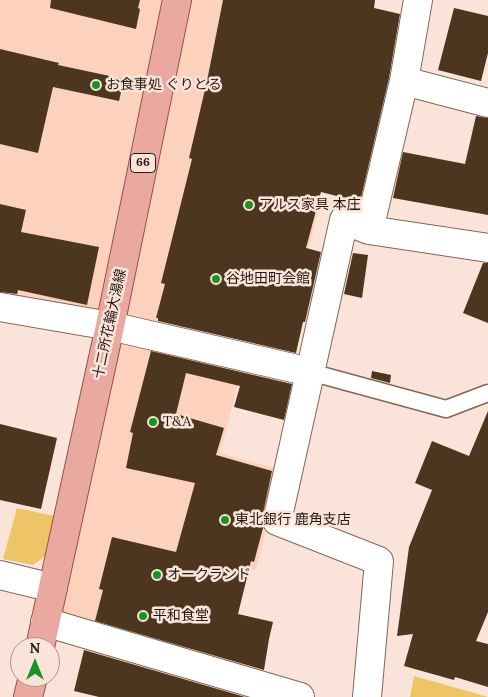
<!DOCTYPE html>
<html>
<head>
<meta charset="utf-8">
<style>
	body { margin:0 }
	#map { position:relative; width:488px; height:697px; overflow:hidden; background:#fae4d9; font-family:Lora,serif }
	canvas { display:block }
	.north { position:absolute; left:10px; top:637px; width:50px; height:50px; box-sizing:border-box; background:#fae4d9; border:1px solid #a5938a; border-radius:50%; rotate:0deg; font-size:14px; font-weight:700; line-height:20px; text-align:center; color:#261913 }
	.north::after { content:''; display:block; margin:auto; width:18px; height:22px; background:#189425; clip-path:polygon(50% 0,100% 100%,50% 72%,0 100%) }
</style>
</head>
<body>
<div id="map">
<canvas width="488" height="697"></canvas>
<div class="north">N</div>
</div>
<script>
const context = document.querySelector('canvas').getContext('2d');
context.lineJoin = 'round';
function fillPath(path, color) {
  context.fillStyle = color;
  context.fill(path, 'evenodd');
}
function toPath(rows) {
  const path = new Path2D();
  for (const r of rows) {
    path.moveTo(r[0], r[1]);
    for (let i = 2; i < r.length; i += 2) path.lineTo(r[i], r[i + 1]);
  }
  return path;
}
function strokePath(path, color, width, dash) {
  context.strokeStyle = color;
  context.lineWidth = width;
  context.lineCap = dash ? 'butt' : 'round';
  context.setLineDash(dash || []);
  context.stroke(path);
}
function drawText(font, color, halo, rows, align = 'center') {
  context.font = font + ' Lora,"Noto Sans JP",serif';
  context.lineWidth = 5;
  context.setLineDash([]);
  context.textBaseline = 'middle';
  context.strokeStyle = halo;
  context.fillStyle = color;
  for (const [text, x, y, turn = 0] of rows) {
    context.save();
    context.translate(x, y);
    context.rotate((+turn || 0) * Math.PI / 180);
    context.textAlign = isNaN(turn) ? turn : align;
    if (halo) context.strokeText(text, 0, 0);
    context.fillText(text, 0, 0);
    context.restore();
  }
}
const built = toPath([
	[0,0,300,0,288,186,322,196,309,247,275,239,210,298,198,346,244,361,220,453,282,470,256,570,218,560,194,618,185,663,45,622,110,326,0,307]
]);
const green = toPath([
	[17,508,59,517,52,544,45,556,33,565,3,559],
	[414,676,488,697,410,697]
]);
const building = toPath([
	[51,0,140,0,138,8,140,9,136,29,50,8],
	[223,0,375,0,374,8,400,14,389,78,360,202,321,192,306,248,321,252,305,322,303,322,296,353,158,321,158,318,156,318,165,284,161,283,192,159,189,158,207,81],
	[454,8,488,16,488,53,481,81,438,70],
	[0,49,59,63,58,65,124,79,119,101,53,87,38,153,0,144],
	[476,116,488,118,488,215,393,198,403,152,465,164],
	[0,204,26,210,21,232,99,247,87,305,18,290,17,294,0,292],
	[353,253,368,255,362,298,344,294],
	[483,263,488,263,488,323,463,313],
	[151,351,292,384,284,420,234,407,240,386,186,373,176,414,224,428,216,455,272,471,262,518,262,524,263,528,254,562,251,561,238,614,273,622,269,639,264,670,95,621,103,590,99,589,112,537,176,552,195,483,126,468,133,433,130,432],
	[372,371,391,375,390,383,371,378],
	[488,411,488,612,476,641,488,644,488,687,455,677,454,680,404,666,413,634,397,636,409,547,432,490,415,483,432,441,469,456],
	[0,424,57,438,41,509,0,500],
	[84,650,245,697,99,697,74,691]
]);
const service = toPath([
	[310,372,446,409,488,393]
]);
const minor = toPath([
	[404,81,488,103],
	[369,230,488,248],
	[0,307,110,326,310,372],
	[0,575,53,588],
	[45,622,300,697],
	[367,697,379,561,277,521,344,220,369,230,404,81,418,0]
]);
const primary = toPath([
	[40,647,110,326,177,0],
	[28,697,33,677]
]);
const markers = [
	[96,85,5,"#189425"],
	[249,205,5,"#189425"],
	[216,279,5,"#189425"],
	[153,422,5,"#189425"],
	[225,520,5,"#189425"],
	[157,575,5,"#189425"],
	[143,616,5,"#189425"]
];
const shields = [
	[143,163,25]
];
const shieldNames = [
	["66",143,163]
];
const poiNames = [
	["お食事処 ぐりとる",106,85],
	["アルス家具 本庄",259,205],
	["谷地田町会館",226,279],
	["T&A",163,422],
	["東北銀行 鹿角支店",235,520],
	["オークランド",167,575],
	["平和食堂",153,616]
];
const streetNames = [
	["十二所花輪大湯線",110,324,-78]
];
fillPath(built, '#fdd2bc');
fillPath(green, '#edc566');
fillPath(building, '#4c361f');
strokePath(service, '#856656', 19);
strokePath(minor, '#856656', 30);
strokePath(primary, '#9c5146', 30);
strokePath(service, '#fff', 16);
strokePath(minor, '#fff', 28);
strokePath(primary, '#e9a9a1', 28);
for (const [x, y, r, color] of markers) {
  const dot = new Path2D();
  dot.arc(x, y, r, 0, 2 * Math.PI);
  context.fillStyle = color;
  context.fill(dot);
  strokePath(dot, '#fae4d9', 2);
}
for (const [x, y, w] of shields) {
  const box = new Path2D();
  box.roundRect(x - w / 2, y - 9.5, w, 19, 4);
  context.fillStyle = '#fae4d9';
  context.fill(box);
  strokePath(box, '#261913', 1);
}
drawText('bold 12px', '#261913', null, shieldNames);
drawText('14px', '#261913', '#fae4d9', poiNames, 'left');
drawText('14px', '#261913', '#fae4d9', streetNames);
</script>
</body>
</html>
